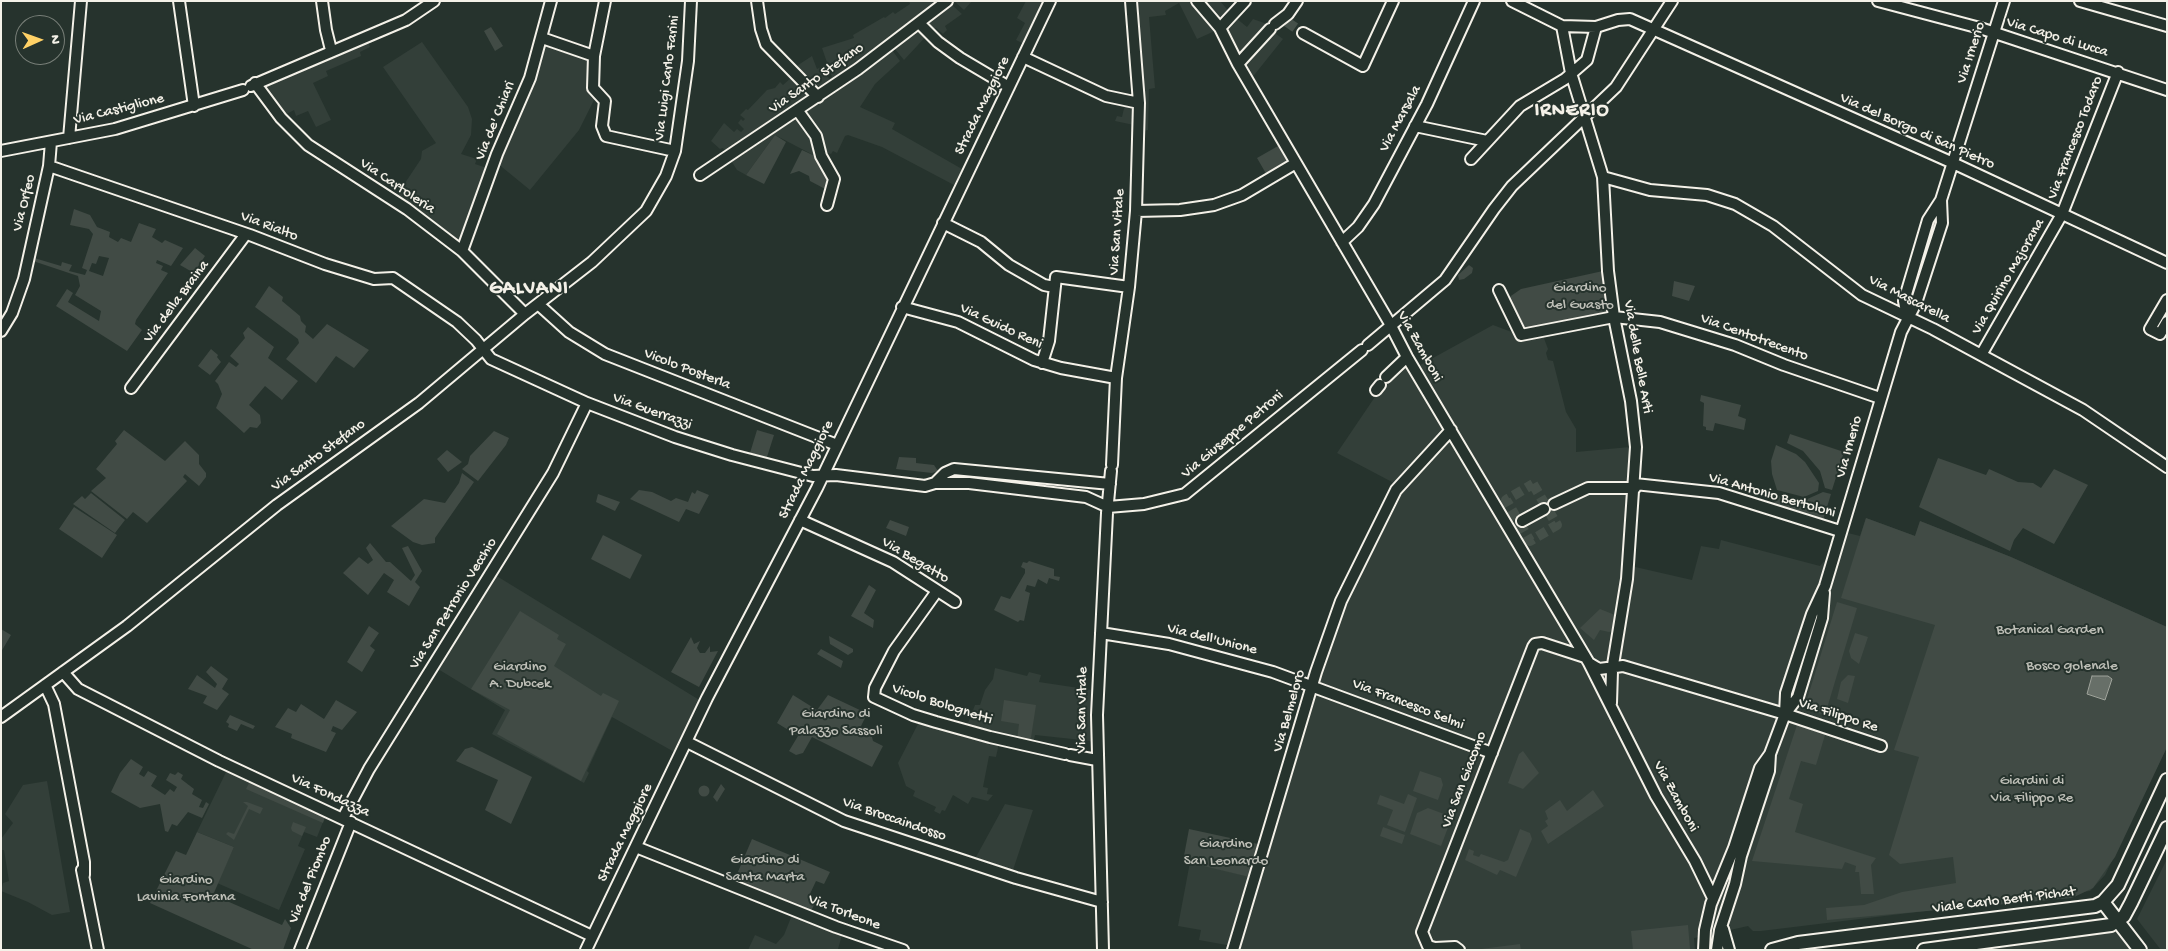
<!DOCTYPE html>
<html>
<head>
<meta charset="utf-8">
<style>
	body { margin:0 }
	#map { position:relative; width:2168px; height:951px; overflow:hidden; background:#26332d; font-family:"Gochi Hand",sans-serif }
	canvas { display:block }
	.frame { position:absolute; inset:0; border:2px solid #f4f1e8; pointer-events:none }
	.north { position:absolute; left:15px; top:15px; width:50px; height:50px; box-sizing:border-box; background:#26332d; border:1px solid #787f78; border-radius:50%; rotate:88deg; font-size:14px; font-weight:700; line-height:20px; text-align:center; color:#f4f1e8 }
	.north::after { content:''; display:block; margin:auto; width:18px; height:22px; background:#ffd166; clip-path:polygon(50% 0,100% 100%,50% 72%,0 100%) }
</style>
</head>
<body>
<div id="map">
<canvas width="2168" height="951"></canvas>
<div class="frame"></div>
<div class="north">N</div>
</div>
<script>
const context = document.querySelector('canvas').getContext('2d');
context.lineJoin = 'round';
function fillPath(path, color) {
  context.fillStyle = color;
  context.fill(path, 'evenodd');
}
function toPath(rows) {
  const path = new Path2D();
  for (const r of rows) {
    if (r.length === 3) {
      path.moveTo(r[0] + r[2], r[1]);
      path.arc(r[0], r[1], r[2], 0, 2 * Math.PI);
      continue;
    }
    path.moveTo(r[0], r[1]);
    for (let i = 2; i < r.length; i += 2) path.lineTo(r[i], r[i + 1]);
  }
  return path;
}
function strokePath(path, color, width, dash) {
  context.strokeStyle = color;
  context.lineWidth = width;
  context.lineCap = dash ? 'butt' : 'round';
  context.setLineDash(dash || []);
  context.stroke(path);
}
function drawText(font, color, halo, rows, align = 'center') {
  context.font = font + ' "Gochi Hand",sans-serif';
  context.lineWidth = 4;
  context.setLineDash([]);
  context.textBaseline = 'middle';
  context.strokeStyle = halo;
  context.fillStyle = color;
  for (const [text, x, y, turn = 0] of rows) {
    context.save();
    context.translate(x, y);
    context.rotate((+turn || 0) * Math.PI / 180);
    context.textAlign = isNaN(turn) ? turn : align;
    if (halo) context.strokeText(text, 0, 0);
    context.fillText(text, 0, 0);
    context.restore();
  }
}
const built = toPath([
	[909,1,972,1,964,10,955,2,952,5,962,14,945,26,947,30,943,34,936,28,931,31,904,60,895,49,892,50,900,61,875,84,860,107,895,123,892,129,962,169,954,185,882,147,848,135,845,136,837,153,833,151,831,154,824,152,817,157,775,135,746,175,737,170,723,148,720,149,711,141,724,123,734,132,737,129,741,132,744,129,738,123,741,119,743,121,745,119,740,115,746,109,748,110,767,90,775,88,780,82,783,85,793,76,792,69,812,56,817,69,823,66,829,79,832,77,822,48,854,38,853,35,884,17,885,18,893,12,895,14,910,4],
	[1026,1,1053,1,1030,47,1016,40,1025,23,1017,18],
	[1126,1,1220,1,1231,14,1247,27,1253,19,1267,24,1265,26,1283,39,1251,79,1217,30,1197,39,1179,3,1165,11,1166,15,1149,17,1155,88,1149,89,1148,130,1142,131,1134,125,1115,121,1117,116,1122,117,1125,104,1131,101,1131,52],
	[544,41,590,57,589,93,595,98,579,130,530,190,497,163],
	[368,42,370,47,360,52,361,56,326,71,328,76,313,83,331,120,316,127,308,111,296,116,294,110,285,115,266,87],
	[422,42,468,107,472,119,471,135,461,154,477,159,475,164,490,169,462,244,395,198,421,159,422,151,436,143,383,67],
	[1493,325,1517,334,1542,333,1548,349,1546,353,1548,360,1553,361,1566,412,1576,429,1576,452,1630,447,1637,453,1631,566,1692,580,1701,546,1719,549,1721,540,1820,566,1848,533,1860,536,1866,518,1915,536,1920,521,2011,557,2167,627,2167,747,2105,875,2090,891,1761,931,1753,931,1748,926,1694,938,1695,950,1233,950,1335,617,1397,489,1392,482,1337,453,1381,388,1405,362,1413,369],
	[495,575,701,701,676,753,612,717,587,771,589,773,584,783,492,734,505,710,438,669],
	[995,668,1027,676,1029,672,1041,675,1039,682,1092,690,1091,741,1035,735,1033,745,967,726,975,705,980,705,985,690,993,679],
	[919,722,999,743,996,757,989,756,983,787,988,788,987,794,993,795,988,801,972,797,968,804,953,795,945,811,942,810,940,814,934,811,936,807,913,796,915,791,906,786,898,763],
	[228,768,315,807,313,811,325,817,317,837,304,832,298,846,305,849,279,910,217,883,234,847,197,832],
	[47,781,70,912,52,915,28,902,1,891,3,883,9,881,4,850,1,850,1,839,13,823,5,814,23,785],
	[1005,804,1033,810,1013,870,976,857],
	[2167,859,2167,950,2161,950,2137,919],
	[1190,862,1254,878,1232,946,1199,940,1201,930,1178,926],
	[792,915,842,935,838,949,840,950,748,950,755,935,776,944,784,935],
	[2115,930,2130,950,1984,950,1984,948]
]);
const green = toPath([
	[491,27,503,46,495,51,484,31],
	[775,135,786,142,764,184,746,175],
	[1278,146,1289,164,1268,177,1257,158],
	[802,150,817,157,832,181,829,191,810,181,809,176,799,171,790,174],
	[74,209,90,215,97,227,110,232,109,237,118,242,121,238,131,242,139,223,156,229,152,237,162,243,165,240,183,248,171,266,157,260,156,263,163,266,161,270,168,273,136,320,135,324,142,330,127,351,56,306,67,289,73,293,68,302,99,321,101,311,75,295,80,286,78,276,30,260,31,257,61,266,62,262,72,265,69,271,85,275,87,270,82,268,93,234,89,229,70,225],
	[99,256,109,258,103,276,89,271,92,263,96,264],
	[195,248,205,256,194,273,180,265],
	[1469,265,1473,268,1472,273,1464,279,1459,280,1458,275],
	[1603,271,1609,316,1522,331,1505,300,1521,289],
	[1674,281,1695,286,1689,301,1672,296],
	[269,286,283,297,282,301,300,316,301,321,306,326,305,332,313,339,327,324,369,350,354,368,336,356,316,383,286,359,299,343,298,339,255,307],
	[248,327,274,347,268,358,298,381,282,400,265,386,249,405,260,415,261,423,257,428,250,427,244,433,216,408,222,394,218,384,215,381,229,362,236,367,239,364,230,356,245,338,243,333],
	[211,349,218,355,217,357,221,362,210,375,198,366],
	[1701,395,1741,405,1738,416,1746,419,1744,430,1715,423,1713,431,1706,430,1706,427,1703,426,1704,403,1700,401],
	[124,430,165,461,185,441,199,455,199,464,206,473,206,477,199,486,185,474,183,477,187,481,147,523,133,512,127,519,91,491,106,478,96,469,117,444,115,441],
	[757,430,774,435,767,457,750,453],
	[494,431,509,438,506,445,478,481,462,469,468,464,470,456],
	[1790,434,1844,452,1832,490,1825,488,1820,471,1803,451,1787,443],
	[1776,445,1796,454,1805,462,1819,483,1818,491,1804,497,1777,490,1772,474,1771,461],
	[447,450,462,462,448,472,437,459],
	[899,457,916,458,916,463,934,465,938,471,932,473,896,469],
	[1938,458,1986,475,1989,469,2018,482,2033,483,2041,488,2054,469,2088,485,2054,544,2023,528,2014,540,2010,551,1919,507],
	[462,473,474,482,435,538,435,543,422,545,413,542,391,526,424,499,445,503,459,483],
	[639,490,652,492,671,501,676,498,688,502,692,492,695,494,697,490,709,495,699,514,686,509,679,522,630,499],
	[1823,492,1831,494,1823,520,1773,505,1776,495,1803,501],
	[91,493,125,520,115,533,73,504,82,496,85,499],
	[598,494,620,502,615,511,596,502],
	[74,507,117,535,102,558,59,529],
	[1866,518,1915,536,1920,521,2011,557,2167,627,2167,747,2115,857,2093,888,2072,898,1827,920,1826,908,1864,905,1902,892,1956,883,1953,857,1900,864,1889,855,1919,757,1894,750,1935,625,1841,598],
	[890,520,909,527,906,536,886,528],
	[603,535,642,555,630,579,591,559],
	[370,543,386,562,390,562,411,581,415,575,402,548,408,546,422,571,415,582,420,587,409,606,387,592,394,580,384,573,368,595,343,573,359,557,368,564,373,560,366,548],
	[1029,561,1054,569,1054,576,1060,577,1059,581,1049,578,1047,584,1038,579,1035,587,1027,585,1025,591,1030,593,1024,621,1020,620,1018,622,994,610,1001,596,1010,599,1025,573,1025,569,1021,567,1023,562,1027,563],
	[869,585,876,590,864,613,874,620,873,628,851,616],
	[1837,602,1857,608,1825,715,1804,709],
	[1600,609,1615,615,1613,631,1609,632,1600,630,1594,640,1580,628],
	[520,611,559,635,557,639,566,644,554,666,601,696,603,693,619,701,581,781,497,734,510,710,471,689],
	[369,626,379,633,370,646,375,650,362,672,347,662],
	[1,629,11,635,1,652],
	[1855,633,1868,637,1859,664,1851,658,1849,651],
	[829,636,853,649,853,652,848,655,830,644],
	[691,637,694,644,700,641,697,648,700,653,705,653,710,646,710,652,718,651,699,687,671,672],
	[821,649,843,661,841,668,817,654],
	[211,666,228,679,222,689,229,694,217,710,203,703,207,696,188,689,197,675,215,688,217,684,206,672],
	[1848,675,1855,676,1848,703,1837,699,1841,682],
	[793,695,817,710,828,695,864,712,865,718,859,730,872,737,873,741,883,746,872,767,812,737,803,753,796,755,789,751,798,736,777,723],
	[336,700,357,712,342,730,333,726,331,731,336,733,326,752,291,738,292,734,275,727,288,708,296,712,301,704,324,719],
	[1004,700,1036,705,1030,744,1017,741,1019,724,1001,721],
	[230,715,255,726,253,729,241,724,237,731,228,727,229,724,226,722],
	[1797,725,1825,735,1816,765,1801,761,1789,799,1803,804,1795,832,1876,858,1871,865,1874,894,1861,894,1859,872,1855,872,1856,866,1845,862,1842,869,1752,861],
	[472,747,532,777,511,824,485,810,498,780,456,761,465,749],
	[1523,751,1539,773,1523,789,1508,783,1519,754],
	[131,759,143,767,139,774,144,777,148,771,157,776,151,786,165,795,170,789,174,792,177,787,166,780,170,773,175,775,178,772,183,775,181,779,194,789,192,794,202,800,199,807,203,808,206,802,209,804,202,818,188,812,177,826,172,824,168,832,165,831,160,804,140,808,111,792,120,773],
	[1420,771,1441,778,1443,785,1438,800,1413,791],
	[251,779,315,807,313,811,325,817,323,823,246,789],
	[721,784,725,789,717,802,713,797],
	[704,791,5.5],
	[1593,790,1604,806,1548,844,1541,831,1548,826,1545,821,1548,819,1545,811,1560,800,1567,811],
	[1408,794,1417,798,1405,832,1387,825,1393,810,1377,804,1380,795,1404,804],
	[243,802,247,802,263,808,260,814,249,809,234,840,226,834,228,832,234,834,248,806],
	[1428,808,1452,817,1441,846,1410,834,1417,813],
	[293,822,306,827,302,836,292,831,291,828],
	[1383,827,1405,835,1402,844,1380,836],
	[1189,829,1258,844,1249,877,1183,861],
	[1520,829,1530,833,1532,839,1516,877,1500,870,1497,875,1465,860,1469,849,1474,851,1473,855,1479,857,1481,854,1504,862,1508,860],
	[197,832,234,847,213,895,282,925,285,919,291,928,283,950,254,950,150,903,176,851,186,855],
	[752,839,830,872,824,884,816,881,809,896,817,899,810,913,734,881],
	[1688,925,1690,949,1633,950,1631,931],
	[1520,944,1521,950,1473,950]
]);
const water = toPath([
	[2092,676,2108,676,2112,679,2105,700,2087,694,2092,676]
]);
const minorTunnel = toPath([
	[1287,22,1303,33],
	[1533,484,1557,525,1530,541,1506,500,1533,484]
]);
const minor = toPath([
	[179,1,194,106],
	[322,1,326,30,331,50],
	[757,1,761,29,766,44,818,97],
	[1197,1,1220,28,1238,64,1389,322,1407,357,1589,663,1656,796,1695,861,1713,898],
	[1512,1,1562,26,1596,27,1618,20,1630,19,1953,163,2167,263],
	[1878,1,1980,28,2167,90],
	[2080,1,2167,26],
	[919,23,938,42,960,58,1009,87],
	[1275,24,1288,14,1297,1],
	[1562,26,1571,73,1603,177,1608,271,1614,317,1631,401,1636,447,1627,579,1612,671,1611,703],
	[1220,28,1245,1],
	[1303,33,1363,66,1393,1],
	[542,38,594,56,605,1],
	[594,56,593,88,605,101,602,126,606,136,675,151],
	[1023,57,1106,96,1139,103],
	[1238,64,1270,29],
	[255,83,281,118,308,145,407,209,462,251,525,314],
	[251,86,406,20,434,1],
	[798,111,816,136,821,156,834,179,827,205],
	[1415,126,1487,141],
	[69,138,81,1],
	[51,142,49,166,250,235,325,264,374,279,393,278,457,322,476,340,491,359,587,403,675,437,732,455,813,476,836,475,925,486,935,483,969,483,1086,497,1108,507,1144,504,1185,494,1362,350],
	[1,151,115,129,243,90],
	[1471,159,1520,106,1565,79,1587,60,1596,27],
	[700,175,858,69,947,1],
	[1603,177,1650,190,1707,195,1735,204,1773,226,1862,295,1933,329,2083,410,2167,467],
	[1136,211,1180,210,1214,205,1242,195,1296,163],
	[943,223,981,242,1009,265,1044,285,1054,287],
	[1342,242,1358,227,1374,204,1427,104,1474,1],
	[462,251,497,154,530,78,551,1],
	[1499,290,1521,335,1614,317,1660,322,1735,345,1784,365,1880,398],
	[2167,300,2150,329,2160,334,2167,322],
	[538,304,569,332,605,354,837,445],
	[902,307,958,322,1034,360,1061,368,1116,378],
	[1907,317,1904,301,1928,220,1941,200,2004,1],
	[1,331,12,313,24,279,49,166],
	[1368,345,1445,280,1494,209,1512,186,1616,87,1672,1],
	[1981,355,2062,214,2118,72],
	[1042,363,1049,341,1056,277,1129,287],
	[1386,377,1407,357],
	[131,388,246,234],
	[1376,390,1380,385],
	[1112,465,1116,378,1129,287,1136,211,1139,103,1131,1],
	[935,483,945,473,954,469,1110,484],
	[1635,484,1719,493,1840,531],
	[1554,504,1588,488,1635,488],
	[800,520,893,562,955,602],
	[1522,521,1544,509],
	[937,591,894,651,875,688,874,697,913,715,936,722,990,737,1065,754],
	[1101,633,1169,644,1273,672,1492,753],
	[1589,663,1599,669,1623,666,1785,714,1881,746],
	[63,672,78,689,219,761,592,936],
	[45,685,54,704,84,862,84,875],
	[1785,714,1798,697,1822,618,1824,593],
	[1,717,127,626,277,505,419,403,525,314,592,262,646,211,666,176,675,151,688,61,691,1],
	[687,742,844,821,1016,878,1102,902],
	[1070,755,1097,760],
	[343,818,369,769,553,473,587,403],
	[636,847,836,927,903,950],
	[82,870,98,950],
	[1723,929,1729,950],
	[300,950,351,822],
	[586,950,707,698,817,488,1050,1],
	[1103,950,1097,715,1107,513,1111,471],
	[1233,950,1316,672,1341,601,1396,490,1451,430],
	[1459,950,1455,947,1435,948,1428,946,1422,932,1533,647,1535,644,1542,643,1585,657],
	[1704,950,1705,930,1711,904,1734,848,1760,768,1770,754],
	[1717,950,1720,930,1735,884,1741,856,1769,771,1770,754,1785,714,1786,693,1812,614,1825,586,1901,332,1916,303,1942,223,1941,200]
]);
const major = toPath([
	[2103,902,2140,950],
	[1772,950,1798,943,2095,906,2103,902,2118,885,2167,780],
	[1924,950,2111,925,2124,916,2131,903,2167,828]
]);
const streetNames = [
	["Via Capo di Lucca",2057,38,17],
	["Via Irnerio",1972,53,-72],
	["Via Luigi Carlo Farini",668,78,-83],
	["Via Santo Stefano",817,79,-35],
	["Strada Maggiore",983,106,-64],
	["Via Castiglione",119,110,-14],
	["Via Marsala",1401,119,-62],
	["Via de' Chiari",496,121,-68],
	["Via del Borgo di San Pietro",1917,132,24],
	["Via Francesco Todaro",2076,138,-69],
	["Via Cartoleria",397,187,34],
	["Via Orfeo",25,203,-76],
	["Via Rialto",269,227,21],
	["Via San Vitale",1118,232,-86],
	["Via Quirino Majorana",2009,277,-60],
	["Via Mascarella",1909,300,27],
	["Via della Braina",177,302,-53],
	["Via Guido Reni",1001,327,25],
	["Via Centotrecento",1754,338,20],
	["Via Zamboni",1419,347,61],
	["Via delle Belle Arti",1637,357,80],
	["Vicolo Posterla",687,370,21],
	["Via Guerrazzi",652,412,20],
	["Via Giuseppe Petroni",1233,435,-40],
	["Via Irnerio",1850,447,-74],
	["Via Santo Stefano",319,456,-36],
	["Strada Maggiore",807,470,-64],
	["Via Antonio Bertoloni",1772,496,16],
	["Via Begatto",915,561,31],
	["Via San Petronio Vecchio",454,604,-58],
	["Via dell'Unione",1212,640,14],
	["Vicolo Bolognetti",942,705,18],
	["Via Francesco Selmi",1408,705,21],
	["Via San Vitale",1083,710,-89],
	["Via Belmeloro",1290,711,-74],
	["Via Filippo Re",1838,716,18],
	["Via San Giacomo",1465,780,-69],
	["Via Fondazza",330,796,25],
	["Via Zamboni",1675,797,61],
	["Via Broccaindosso",894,820,19],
	["Strada Maggiore",626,833,-64],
	["Via del Piombo",311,880,-68],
	["Viale Carlo Berti Pichat",2004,901,-7],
	["Via Torleone",844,913,21]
];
const parkNames = [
	["Giardino",1580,289],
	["del Guasto",1580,306],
	["Botanical Garden",2050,631],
	["Bosco golenale",2072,667],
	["Giardino",520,668],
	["A. Dubcek",520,685],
	["Giardino di",836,715],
	["Palazzo Sassoli",836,732],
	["Giardini di",2032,782],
	["Via Filippo Re",2032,799],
	["Giardino",1226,845],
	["San Leonardo",1226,862],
	["Giardino di",765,861],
	["Santa Marta",765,878],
	["Giardino",186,881],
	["Lavinia Fontana",186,898]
];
const districtNames = [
	["IRNERIO",1572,112],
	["GALVANI",529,290]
];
fillPath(built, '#333f39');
fillPath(green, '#414b45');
fillPath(water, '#676f68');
strokePath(water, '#9fa39b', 1);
strokePath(minorTunnel, '#455049', 10, [10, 5]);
strokePath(minor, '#f4f1e8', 14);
strokePath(major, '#f4f1e8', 16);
strokePath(minor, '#26332d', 10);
strokePath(major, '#26332d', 12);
drawText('15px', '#f4f1e8', '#26332d', streetNames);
drawText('15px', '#bebfb7', '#26332d', parkNames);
context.letterSpacing = '1px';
drawText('bold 20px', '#f4f1e8', '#26332d', districtNames);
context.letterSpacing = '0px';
</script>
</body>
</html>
